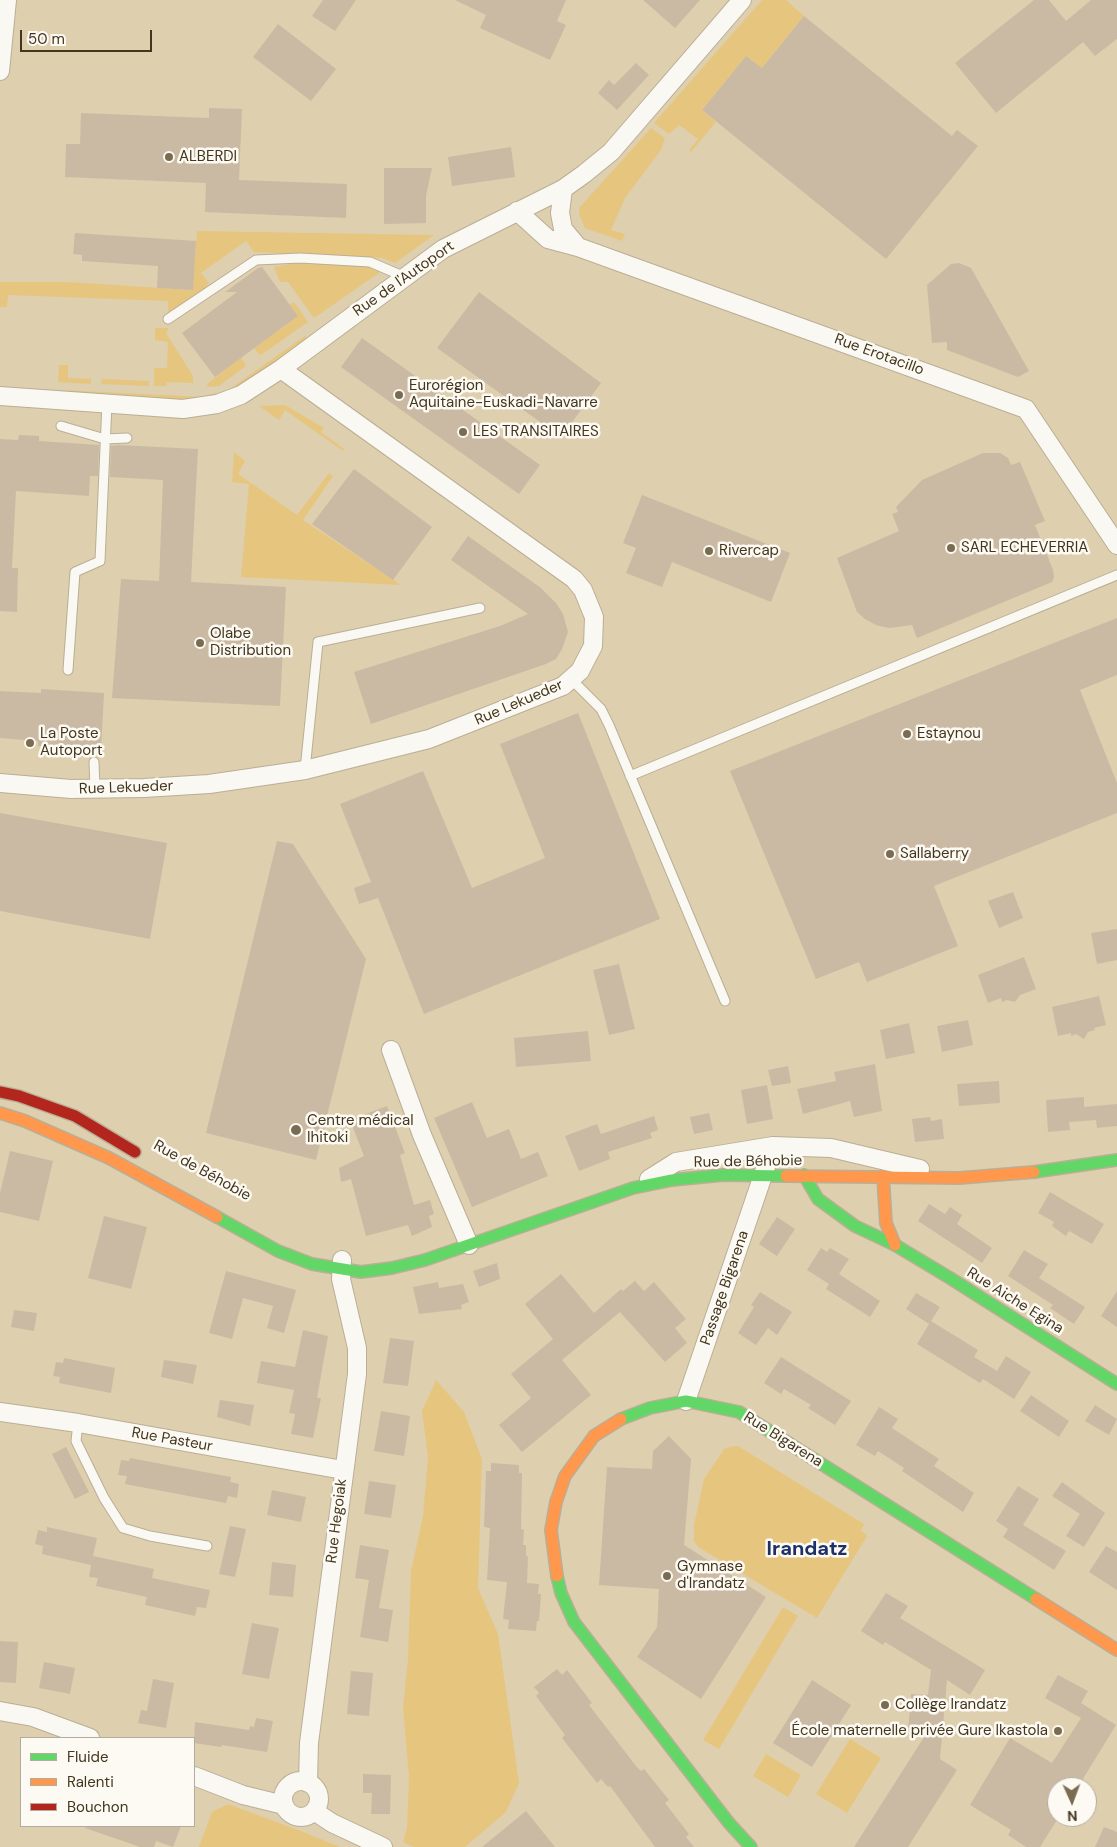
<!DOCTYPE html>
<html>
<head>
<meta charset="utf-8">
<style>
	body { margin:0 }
	#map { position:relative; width:1117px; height:1847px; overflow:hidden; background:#decfaf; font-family:"DM Sans",sans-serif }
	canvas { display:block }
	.legend { position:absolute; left:20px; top:1737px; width:175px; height:90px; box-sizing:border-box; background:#fdfaf4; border:1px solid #b2ac9e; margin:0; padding:6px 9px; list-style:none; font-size:15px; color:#42361e }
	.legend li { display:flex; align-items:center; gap:10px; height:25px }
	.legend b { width:25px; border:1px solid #b2ac9e }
	.north { position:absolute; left:1047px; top:1777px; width:50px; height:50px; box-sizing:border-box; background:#fdfaf4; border:1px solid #b2ac9e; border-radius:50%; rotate:178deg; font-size:14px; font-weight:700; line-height:20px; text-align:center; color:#42361e }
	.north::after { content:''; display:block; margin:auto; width:18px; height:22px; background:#796c51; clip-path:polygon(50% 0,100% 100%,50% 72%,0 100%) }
	.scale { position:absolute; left:20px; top:30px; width:132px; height:22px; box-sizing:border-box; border:2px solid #42361e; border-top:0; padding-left:6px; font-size:15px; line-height:18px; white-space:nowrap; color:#42361e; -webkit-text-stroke:4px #fdfaf4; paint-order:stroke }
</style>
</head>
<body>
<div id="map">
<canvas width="1117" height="1847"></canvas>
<ul class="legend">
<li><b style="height:6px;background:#63d668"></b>Fluide</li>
<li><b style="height:6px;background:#ff974d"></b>Ralenti</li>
<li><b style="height:6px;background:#b3261e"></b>Bouchon</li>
</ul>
<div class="north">N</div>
<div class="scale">50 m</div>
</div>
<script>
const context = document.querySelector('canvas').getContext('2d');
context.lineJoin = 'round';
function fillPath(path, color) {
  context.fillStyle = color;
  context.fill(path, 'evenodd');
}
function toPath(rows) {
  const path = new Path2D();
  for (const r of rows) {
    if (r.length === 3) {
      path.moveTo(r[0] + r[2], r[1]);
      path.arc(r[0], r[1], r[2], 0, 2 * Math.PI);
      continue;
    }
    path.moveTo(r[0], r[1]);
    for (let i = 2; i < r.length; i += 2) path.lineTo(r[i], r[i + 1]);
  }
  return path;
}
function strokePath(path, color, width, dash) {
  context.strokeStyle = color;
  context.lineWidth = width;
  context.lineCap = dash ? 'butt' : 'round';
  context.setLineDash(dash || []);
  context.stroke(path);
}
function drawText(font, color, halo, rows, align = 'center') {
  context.font = font + ' "DM Sans",sans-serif';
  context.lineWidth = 5;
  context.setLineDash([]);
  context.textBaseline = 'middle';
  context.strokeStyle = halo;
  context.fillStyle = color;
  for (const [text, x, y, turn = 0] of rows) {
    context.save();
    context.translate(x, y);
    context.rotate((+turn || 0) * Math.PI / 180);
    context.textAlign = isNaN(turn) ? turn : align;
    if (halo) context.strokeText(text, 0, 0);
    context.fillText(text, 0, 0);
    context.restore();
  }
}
const green = toPath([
	[762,0,786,0,804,16,762,68,746,56,702,110,716,122,691,152,689,150,698,139,679,125,669,134,654,123],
	[651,128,665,138,661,150,625,198,611,230,625,234,622,241,585,228,579,214,580,207],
	[197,231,434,235,395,263,382,258,254,252,246,241,201,273,209,283,204,290,168,313,168,301,8,295,7,307,0,307,0,282,68,282,192,290],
	[297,263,375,267,379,273,314,318,288,282,280,282,274,267],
	[294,302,308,322,261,355,258,353,254,348,298,316,290,305],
	[155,328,169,328,166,333,193,376,193,383,167,382,166,386,154,386,154,368,167,368,168,342,155,340],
	[305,336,308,339,245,385,231,391,231,388],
	[241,357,246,366,219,386,208,387,207,384],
	[59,365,68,365,68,378,91,379,91,384,58,382],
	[102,379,149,381,149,386,101,384],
	[64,390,203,397,216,393,217,396,198,400,157,399,65,395],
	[285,405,324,428,321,432,344,449,343,451,285,410,279,420,259,406],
	[234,452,245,461,238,474,297,515,329,473,333,476,303,520,401,585,241,577,249,484,232,482],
	[436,1380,464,1412,482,1459,478,1588,498,1634,519,1783,506,1812,465,1847,414,1847,403,1842,407,1827,409,1777,403,1708,408,1659,411,1571,423,1516,428,1457,422,1411],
	[733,1446,738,1446,864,1524,861,1530,867,1536,817,1618,698,1547,694,1541,694,1525,704,1479,724,1449],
	[783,1607,798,1616,719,1749,703,1740],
	[850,1739,881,1758,847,1813,816,1794],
	[766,1754,801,1775,788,1797,753,1776],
	[228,1804,301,1831,340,1847,199,1847,212,1812]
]);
const building = toPath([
	[323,0,356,0,335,31,312,16],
	[455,0,566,0,557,21,566,25,550,60,480,28,486,15],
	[643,0,700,0,675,28],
	[1034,0,1049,0,1066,21,1091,0,1117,0,1117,39,1095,56,1083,42,996,113,955,63],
	[804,16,952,136,957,130,978,146,886,259,702,110,746,56,762,68],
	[278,24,336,69,311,101,253,57],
	[636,63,649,75,617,110,598,93,609,80,614,85],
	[209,108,242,109,239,180,347,184,346,218,205,212,206,183,65,177,66,144,80,144,81,113,209,118],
	[511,147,515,177,452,186,448,157],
	[384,168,432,168,426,196,426,223,384,224],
	[75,233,196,241,193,290,157,288,158,266,82,261,82,255,73,254],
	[959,263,971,268,1029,371,1018,377,947,350,947,342,932,343,927,285,951,264],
	[262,267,298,316,215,377,182,333,237,292,225,292,258,268],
	[479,292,601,383,561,437,437,348],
	[362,338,540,465,519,494,341,367],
	[19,435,39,436,39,441,99,445,98,476,90,476,89,496,16,491,12,568,18,568,17,612,0,611,0,439,18,440],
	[117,445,198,449,191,582,286,587,280,706,112,698,121,579,159,581,163,480,110,477,111,446],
	[983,453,1000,453,1008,458,1011,465,1020,462,1045,521,1035,525,1053,570,1054,577,1052,582,917,638,912,625,889,628,876,625,865,619,857,612,837,558,899,531,892,514,898,512,896,507,922,480],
	[354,469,432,527,393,580,312,524],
	[642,495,790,553,771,602,672,562,662,587,626,573,636,548,623,543],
	[468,536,541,588,556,603,563,614,568,632,562,649,556,659,546,664,371,724,354,672,500,626,528,614,451,560],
	[1117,618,1117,675,1080,690,1117,783,1117,813,934,886,958,946,867,982,859,962,816,979,730,771],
	[41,689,104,693,101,750,38,746,38,741,0,738,0,691,41,693],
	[578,713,660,919,424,1014,378,898,359,904,354,888,371,882,340,804,423,771,472,888,545,858,500,744],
	[0,813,167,843,150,939,0,911],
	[277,841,293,844,366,959,316,1160,206,1133],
	[1013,892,1023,918,999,928,988,901],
	[1117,929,1117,960,1097,964,1091,933],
	[1024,957,1036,989,1020,995,1015,1002,1007,1000,1002,1002,1001,998,988,1003,978,975],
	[619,964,635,1029,609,1035,593,970],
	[1099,996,1106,1025,1094,1028,1095,1030,1088,1032,1084,1039,1076,1034,1071,1036,1071,1033,1058,1036,1052,1007],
	[968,1020,973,1045,942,1052,937,1026],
	[909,1023,915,1053,886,1059,880,1030],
	[588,1031,591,1061,516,1067,514,1038],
	[875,1064,882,1111,854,1117,850,1101,803,1114,797,1089,836,1081,834,1072],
	[788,1066,791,1083,772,1086,768,1070],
	[999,1081,1000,1103,959,1106,957,1084],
	[767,1085,773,1119,747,1124,741,1090],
	[1084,1097,1084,1107,1117,1104,1117,1126,1097,1128,1096,1120,1069,1122,1070,1130,1048,1132,1046,1100],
	[472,1102,487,1138,509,1129,521,1159,538,1152,548,1176,472,1207,434,1118],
	[387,1106,405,1153,400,1155,414,1205,430,1200,434,1214,429,1216,432,1227,412,1236,408,1225,366,1236,351,1179,341,1182,339,1168,364,1156,350,1120],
	[709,1113,713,1130,694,1134,690,1117],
	[654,1116,658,1130,650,1133,652,1138,608,1152,610,1159,579,1171,565,1136,597,1124,601,1134],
	[930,1117,931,1121,942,1119,944,1139,915,1142,912,1119],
	[10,1151,53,1161,39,1221,0,1212,0,1193],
	[1050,1192,1104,1224,1092,1244,1069,1231,1066,1236,1052,1226,1054,1222,1038,1213],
	[929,1204,945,1214,950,1207,962,1215,957,1224,992,1248,982,1263,918,1221],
	[104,1216,147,1227,131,1289,88,1278],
	[777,1217,795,1229,777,1256,759,1244],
	[821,1248,827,1252,830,1248,849,1259,839,1274,880,1301,870,1317,826,1289,829,1284,807,1270],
	[1024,1250,1048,1264,1039,1278,1085,1307,1074,1324,1050,1308,1053,1305,1008,1276],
	[497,1263,500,1279,479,1287,473,1271],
	[226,1271,296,1290,284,1333,267,1328,273,1306,243,1298,232,1339,209,1333],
	[561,1274,594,1313,621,1289,623,1291,635,1281,644,1291,654,1282,686,1319,675,1328,687,1343,665,1362,620,1312,562,1360,591,1395,522,1452,499,1425,531,1398,511,1374,553,1339,525,1304],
	[438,1282,439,1288,463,1284,469,1302,461,1305,462,1309,419,1314,413,1287],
	[1117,1291,1117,1327,1101,1316],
	[760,1292,792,1312,777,1335,768,1328,756,1345,738,1333,754,1307,751,1305],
	[916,1293,940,1307,931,1321,978,1350,974,1357,997,1371,1006,1356,1031,1372,1014,1399,983,1379,980,1383,917,1344,929,1324,906,1309],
	[14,1310,37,1313,34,1331,11,1327],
	[303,1330,328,1336,317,1398,321,1398,313,1438,291,1434,295,1414,289,1413,294,1390,257,1383,261,1361,295,1367],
	[390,1338,414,1341,408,1386,383,1383],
	[781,1357,851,1401,835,1425,808,1408,811,1405,784,1389,781,1394,764,1383],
	[64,1358,115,1368,111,1393,59,1383,60,1377,53,1376,56,1362,63,1363],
	[164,1360,197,1365,193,1384,161,1377],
	[1031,1395,1069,1421,1059,1437,1020,1411],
	[220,1400,254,1405,250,1426,217,1417],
	[1095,1405,1117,1419,1109,1435,1085,1421],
	[879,1407,898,1419,892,1428,939,1459,934,1466,974,1493,963,1512,902,1471,904,1468,878,1451,875,1456,856,1445],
	[381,1411,410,1416,404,1456,374,1451],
	[669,1436,691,1459,684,1545,766,1597,701,1699,637,1657,657,1627,659,1589,599,1585,607,1467,652,1469,653,1451],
	[66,1447,89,1492,75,1499,52,1454],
	[130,1458,231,1477,230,1482,239,1484,237,1498,228,1496,226,1503,125,1484,127,1476,118,1475,121,1460,129,1461],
	[491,1463,519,1465,519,1473,522,1473,521,1529,524,1530,523,1545,526,1545,526,1556,528,1556,527,1583,539,1584,538,1594,541,1594,539,1621,537,1621,536,1631,508,1629,509,1620,503,1619,507,1582,487,1580,490,1528,484,1527,486,1471,491,1471],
	[369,1481,396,1485,391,1518,364,1514],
	[1062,1482,1105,1513,1084,1547,1066,1536,1080,1514,1052,1496],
	[1018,1486,1039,1499,1023,1525,1066,1551,1054,1570,1003,1537,1008,1529,996,1521],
	[272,1490,306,1497,301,1522,267,1515],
	[230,1526,246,1529,235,1577,219,1574],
	[47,1527,97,1538,93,1556,154,1569,152,1578,210,1590,206,1608,197,1607,195,1616,145,1605,147,1597,96,1586,98,1578,89,1577,91,1565,42,1554,43,1546,35,1544,38,1530,47,1532],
	[360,1545,389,1550,379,1608,393,1610,388,1642,360,1637,369,1580,355,1578],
	[1106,1546,1117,1552,1117,1590,1089,1572],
	[272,1562,296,1565,293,1597,269,1595],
	[886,1593,908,1606,900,1618,985,1670,970,1695,947,1680,940,1759,957,1770,908,1847,854,1847,926,1734,908,1732,911,1694,928,1695,931,1670,885,1642,883,1645,861,1631],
	[252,1623,279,1628,269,1679,242,1674],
	[0,1641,18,1642,16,1683,0,1682],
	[44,1662,75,1668,70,1694,39,1688],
	[557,1669,562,1675,567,1670,592,1703,589,1705,636,1766,641,1771,644,1769,669,1800,665,1803,689,1834,686,1837,694,1847,655,1847,610,1786,608,1787,601,1779,597,1783,562,1738,565,1735,536,1696,539,1693,534,1687],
	[351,1671,373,1673,369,1716,347,1714],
	[1058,1675,1088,1691,1081,1703,1116,1725,1078,1787,1057,1787,1057,1820,1040,1847,1026,1847,1008,1835,1011,1830,970,1805,1010,1738,1052,1763,1081,1718,1045,1698],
	[153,1679,174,1683,166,1728,138,1723,141,1710,147,1711],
	[812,1680,851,1705,812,1767,773,1743],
	[256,1718,273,1721,267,1752,222,1745,221,1747,194,1743,195,1722,249,1730,250,1726,254,1727],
	[363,1774,391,1775,390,1814,371,1814,372,1793,363,1793],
	[526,1811,555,1847,482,1847],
	[85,1826,181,1826,173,1847,156,1841,154,1847,140,1847,85,1828],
	[1104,1827,1117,1832,1117,1847,1095,1847]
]);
const lane = toPath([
	[168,319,256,260,300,258,370,262,405,277],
	[61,426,105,439,127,438],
	[68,670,75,572,100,561,107,403],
	[571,679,601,709,609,725,725,1001],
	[94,762,95,789],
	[305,770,318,642,480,608],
	[630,776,1117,575],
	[78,1423,76,1441,104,1498,123,1528,150,1536,207,1546]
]);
const street = toPath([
	[0,71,7,0],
	[517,211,548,239,578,247,563,229,560,213,563,189],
	[578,247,1026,409,1117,545],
	[0,396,183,409,217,404,241,395,281,369,443,249,563,189,584,174,611,152,742,0],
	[0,783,71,789,144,788,209,784,305,770,429,739,563,686,580,671,593,646,594,617,583,590,574,579,281,369],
	[391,1050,422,1135,469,1245],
	[649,1179,676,1162,773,1146,831,1148,920,1169],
	[686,1401,773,1146],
	[0,1412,78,1423,343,1470],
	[0,1711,33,1717,90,1738],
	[194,1776,243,1795,284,1805],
	[301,1799,18],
	[308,1783,309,1743,357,1374,357,1348,341,1279,342,1260],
	[314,1811,332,1823,383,1847]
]);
const fast = toPath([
	[1034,1172,1117,1160],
	[804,1175,818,1199,855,1226,895,1245,950,1278,1117,1384],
	[217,1217,278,1251,312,1264,361,1272,392,1268,425,1260,633,1188,672,1180,723,1175,786,1176],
	[621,1419,650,1408,686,1401,739,1412,1036,1599],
	[557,1576,561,1593,574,1622,729,1823,751,1847]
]);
const slow = toPath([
	[0,1113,25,1121,109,1158,217,1217],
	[786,1176,959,1178,1034,1172],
	[883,1176,886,1223,895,1245],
	[557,1576,551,1530,556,1502,565,1476,594,1436,621,1419],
	[1036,1599,1117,1650]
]);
const jam = toPath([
	[0,1092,19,1096,75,1116,135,1152]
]);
const markers = [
	[169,157,5,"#796c51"],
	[399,395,5,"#796c51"],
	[463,432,5,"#796c51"],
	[951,548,5,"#796c51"],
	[709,551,5,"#796c51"],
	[200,643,5,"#796c51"],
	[907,734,5,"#796c51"],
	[30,743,5,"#796c51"],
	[890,854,5,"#796c51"],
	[296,1130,6,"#796c51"],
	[667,1576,5,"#796c51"],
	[885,1705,5,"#796c51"],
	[1058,1731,5,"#796c51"]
];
const poiNames = [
	["ALBERDI",179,157],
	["Eurorégion",409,386],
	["Aquitaine-Euskadi-Navarre",409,403],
	["LES TRANSITAIRES",473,432],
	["SARL ECHEVERRIA",961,548],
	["Rivercap",719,551],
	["Olabe",210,634],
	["Distribution",210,651],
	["La Poste",40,734],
	["Autoport",40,751],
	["Estaynou",917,734],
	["Sallaberry",900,854],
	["Centre médical",307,1121],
	["Ihitoki",307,1138],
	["Gymnase",677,1567],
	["d'Irandatz",677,1584],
	["Collège Irandatz",895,1705],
	["École maternelle privée Gure Ikastola",1048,1731,"right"]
];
const streetNames = [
	["Rue de l'Autoport",404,279,-35],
	["Rue Erotacillo",879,355,20],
	["Rue Lekueder",519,703,-23],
	["Rue Lekueder",126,788,-2],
	["Rue de Béhobie",748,1162,-1],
	["Rue de Béhobie",202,1171,29],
	["Passage Bigarena",725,1288,-71],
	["Rue Aiche Egina",1015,1301,32],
	["Rue Pasteur",172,1440,10],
	["Rue Bigarena",783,1440,32],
	["Rue Hegoiak",337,1521,-83]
];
const districtNames = [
	["Irandatz",807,1550]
];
fillPath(green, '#e6c67f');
fillPath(building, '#cbbaa3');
strokePath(lane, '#baae95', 11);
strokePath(street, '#baae95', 20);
strokePath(fast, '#baae95', 14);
strokePath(slow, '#baae95', 14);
strokePath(jam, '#baae95', 14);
strokePath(lane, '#faf8f3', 9);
strokePath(street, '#faf8f3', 18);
strokePath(fast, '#63d668', 11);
strokePath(slow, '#ff974d', 11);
strokePath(jam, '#b3261e', 11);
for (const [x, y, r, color] of markers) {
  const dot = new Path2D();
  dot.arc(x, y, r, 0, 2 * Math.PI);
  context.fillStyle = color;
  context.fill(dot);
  strokePath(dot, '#fdfaf4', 2);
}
drawText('15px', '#42361e', '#fdfaf4', poiNames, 'left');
drawText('15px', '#42361e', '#fdfaf4', streetNames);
drawText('bold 20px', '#1b3168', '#fdfaf4', districtNames);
</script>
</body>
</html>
